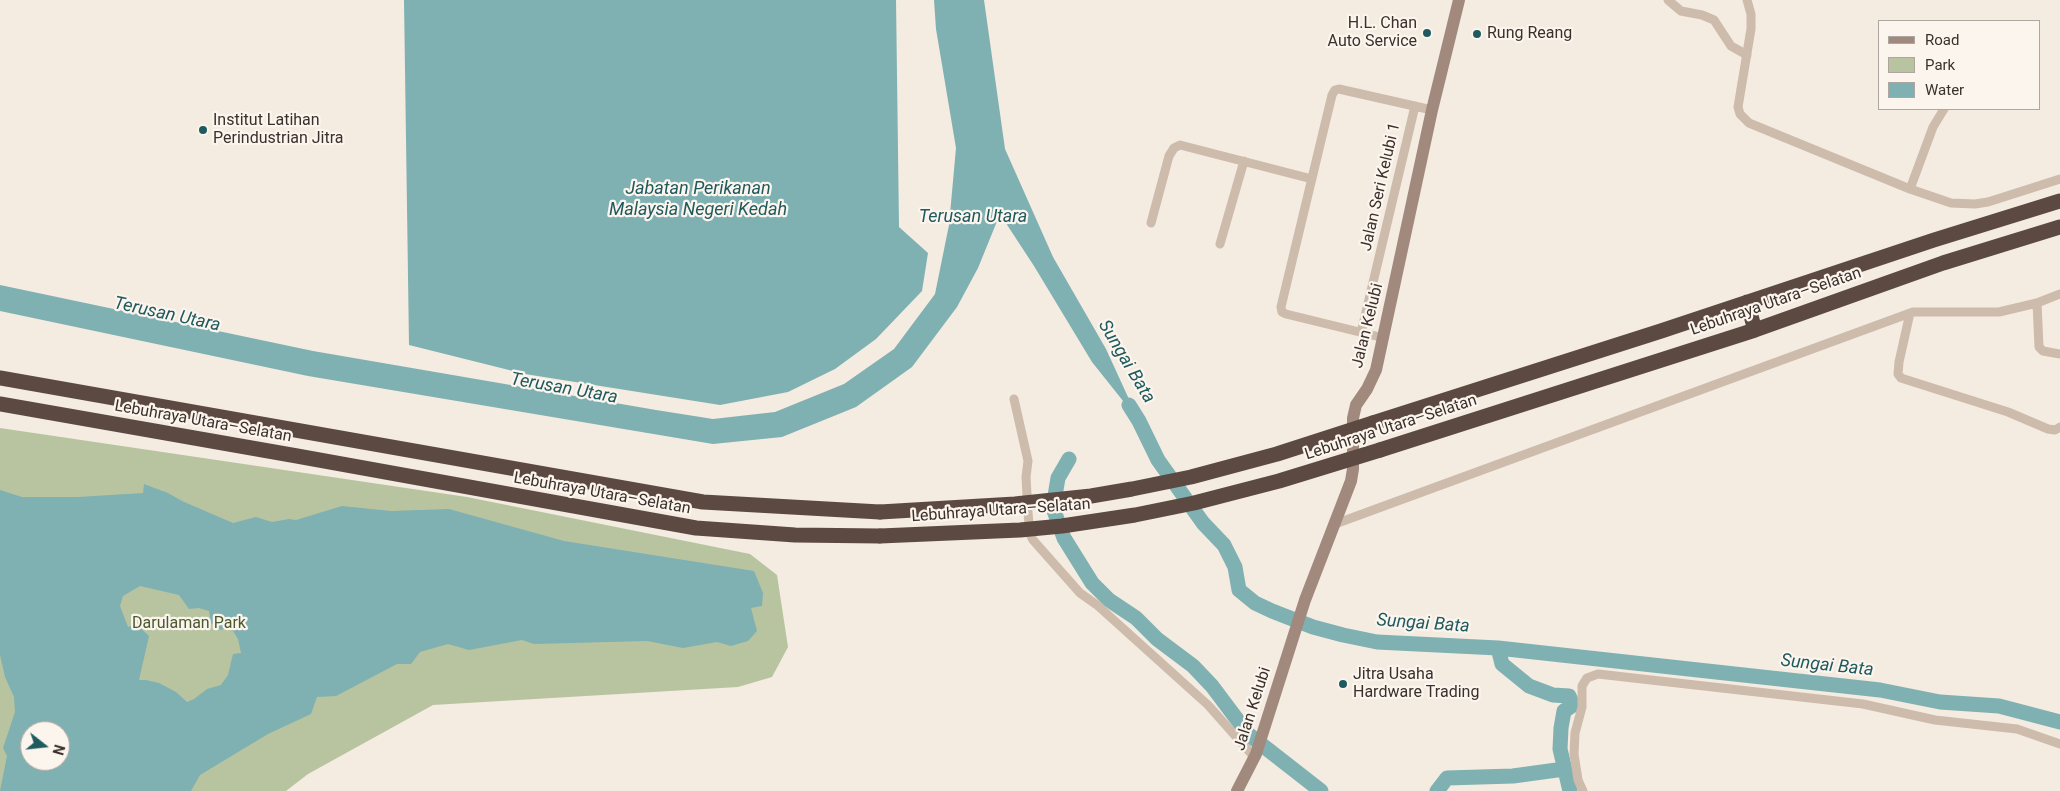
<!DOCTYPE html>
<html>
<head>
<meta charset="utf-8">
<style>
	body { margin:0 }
	#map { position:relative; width:2060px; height:791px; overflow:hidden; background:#f4ebe1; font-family:Roboto,sans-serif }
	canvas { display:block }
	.legend { position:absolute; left:1878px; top:20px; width:162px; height:90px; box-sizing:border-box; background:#fbf5ee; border:1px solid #aea6a0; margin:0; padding:6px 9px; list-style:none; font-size:15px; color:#3b302b }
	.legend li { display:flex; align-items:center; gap:10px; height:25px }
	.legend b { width:25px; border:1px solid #aea6a0 }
	.north { position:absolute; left:20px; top:721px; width:50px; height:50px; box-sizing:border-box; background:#fbf5ee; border:1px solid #aea6a0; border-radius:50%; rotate:106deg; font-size:14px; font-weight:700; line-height:20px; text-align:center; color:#3b302b }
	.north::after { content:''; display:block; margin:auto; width:18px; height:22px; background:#1f5a5e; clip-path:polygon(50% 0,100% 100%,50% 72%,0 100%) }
</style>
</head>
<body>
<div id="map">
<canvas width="2060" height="791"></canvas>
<ul class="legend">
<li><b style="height:6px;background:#a18a7d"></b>Road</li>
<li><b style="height:14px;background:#b8c4a0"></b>Park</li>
<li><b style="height:14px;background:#7fb0b2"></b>Water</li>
</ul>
<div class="north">N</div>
</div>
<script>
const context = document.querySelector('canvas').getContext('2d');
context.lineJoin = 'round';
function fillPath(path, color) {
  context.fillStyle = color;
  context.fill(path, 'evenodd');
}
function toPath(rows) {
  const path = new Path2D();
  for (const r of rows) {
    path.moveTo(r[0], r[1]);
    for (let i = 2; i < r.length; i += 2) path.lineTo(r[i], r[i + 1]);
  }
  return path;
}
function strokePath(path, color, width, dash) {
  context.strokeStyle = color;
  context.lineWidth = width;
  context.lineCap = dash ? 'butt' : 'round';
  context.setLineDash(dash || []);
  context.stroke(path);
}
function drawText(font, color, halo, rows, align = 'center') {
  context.font = font + ' Roboto,sans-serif';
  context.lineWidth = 4.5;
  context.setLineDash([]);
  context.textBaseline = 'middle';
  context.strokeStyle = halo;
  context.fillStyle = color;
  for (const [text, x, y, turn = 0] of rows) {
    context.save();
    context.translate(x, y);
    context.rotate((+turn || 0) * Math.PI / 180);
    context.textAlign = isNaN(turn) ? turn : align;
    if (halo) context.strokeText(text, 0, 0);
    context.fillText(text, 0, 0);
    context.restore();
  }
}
const green = toPath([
	[0,428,467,497,750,554,777,575,788,647,772,677,738,687,433,705,308,774,286,791,0,791],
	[30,731,60,731,60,761,30,761]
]);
const water = toPath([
	[404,0,896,0,899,227,928,253,922,291,876,339,835,369,788,392,720,405,525,374,409,345],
	[934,0,984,0,1005,149,1053,257,1106,349,1139,421,1092,362,1034,266,1000,214,978,268,957,307,912,367,856,407,782,437,713,444,308,376,0,311,0,285,313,351,656,410,713,419,775,412,844,384,894,349,935,294,949,225,956,148,936,29],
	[144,484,168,493,182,501,233,523,256,517,272,522,289,519,296,520,342,506,391,511,449,509,564,541,754,571,763,593,762,606,751,608,757,631,748,641,731,646,717,642,683,648,647,641,534,644,522,640,469,650,448,644,420,652,411,664,397,664,336,696,317,697,311,714,268,734,200,775,191,791,0,791,7,756,3,748,15,712,14,697,5,677,0,655,0,490,22,497,78,497,143,493],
	[140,586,179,595,189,609,199,608,209,611,211,623,221,630,230,626,238,639,241,653,233,654,228,675,221,685,207,689,194,699,187,702,176,692,159,683,146,680,139,680,149,636,136,624,128,627,120,606,123,596],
	[30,731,60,731,60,761,30,761]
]);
const river = toPath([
	[1129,405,1139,421,1158,460,1203,523,1224,545,1235,567,1239,590,1255,603,1272,611,1313,627,1343,635,1377,642,1498,648,1880,690,1940,702,1999,706,2060,722],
	[1069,459,1058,478,1053,508,1064,538,1092,583,1109,600,1136,618,1157,639,1193,666,1212,686,1248,734,1321,791],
	[1498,648,1502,664,1529,686,1553,695,1569,696,1573,705,1564,711,1561,728,1560,749,1570,791],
	[1437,791,1447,778,1513,776,1564,769]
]);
const minor = toPath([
	[1668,0,1681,11,1702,15,1714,20,1731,46,1747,55],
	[1747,0,1751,14,1751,29,1738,107,1740,114,1749,123,1910,189,1951,203,1975,204,1988,202,2060,179],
	[1910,189,1933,127,1944,109],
	[1151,223,1169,156,1174,148,1180,145,1312,179],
	[1220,244,1244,161],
	[2037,303,2039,347,2043,351,2060,354],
	[1910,313,1899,362,1898,374,1901,378,2008,412,2048,429,2055,430,2060,427],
	[1361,333,1415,106],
	[1384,338,1286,314,1282,312,1281,307,1332,95,1335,90,1339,89,1432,110],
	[1014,399,1028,461,1026,477,1028,513,1030,534,1033,540,1080,593,1097,605,1208,705,1255,758],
	[1335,524,1913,312,1999,312,2037,303,2060,294],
	[1583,791,1578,780,1574,754,1575,733,1582,707,1582,686,1587,678,1598,674,1863,704,1935,720,2017,729,2060,744]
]);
const secondary = toPath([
	[1237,791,1256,754,1305,600,1351,481,1353,469,1353,418,1356,405,1367,389,1376,370,1432,110,1459,0]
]);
const motorway = toPath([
	[1747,302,1755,330],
	[0,378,703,502,880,512],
	[0,404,297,456,696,528,795,535,880,536],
	[1373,423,1661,331,1934,240,2060,201],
	[1380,450,1755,330,1943,263,2060,227]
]);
const motorwayBridge = toPath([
	[880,512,1015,504,1091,496,1132,489,1191,477,1277,454,1373,423],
	[880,536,1020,530,1062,526,1135,515,1194,503,1279,481,1380,450]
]);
const markers = [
	[1427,33,5,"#1f5a5e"],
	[1477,34,5,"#1f5a5e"],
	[203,130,5,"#1f5a5e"],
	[1343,684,5,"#1f5a5e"]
];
const poiNames = [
	["H.L. Chan",1417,24,"right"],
	["Auto Service",1417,42,"right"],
	["Rung Reang",1487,34],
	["Institut Latihan",213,121],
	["Perindustrian Jitra",213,139],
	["Jitra Usaha",1353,675],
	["Hardware Trading",1353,693]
];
const streetNames = [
	["Jalan Seri Kelubi 1",1381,187,-77],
	["Lebuhraya Utara–Selatan",1776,302,-19],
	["Jalan Kelubi",1368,326,-76],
	["Lebuhraya Utara–Selatan",203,422,10],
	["Lebuhraya Utara–Selatan",1391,428,-18],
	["Lebuhraya Utara–Selatan",602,494,10],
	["Lebuhraya Utara–Selatan",1001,511,-4],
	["Jalan Kelubi",1253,709,-72]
];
const parkNames = [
	["Darulaman Park",189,624]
];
const waterNames = [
	["Jabatan Perikanan",698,189],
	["Malaysia Negeri Kedah",698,210],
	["Terusan Utara",973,217],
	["Terusan Utara",167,315,12],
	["Sungai Bata",1126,362,59],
	["Terusan Utara",564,389,10],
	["Sungai Bata",1423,624,4],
	["Sungai Bata",1827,666,6]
];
fillPath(green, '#b8c4a0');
fillPath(water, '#7fb0b2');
strokePath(river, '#7fb0b2', 15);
strokePath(minor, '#cdbbac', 9);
strokePath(secondary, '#a18a7d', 12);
strokePath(motorway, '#5c4a42', 15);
strokePath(motorwayBridge, '#5c4a42', 15);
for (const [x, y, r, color] of markers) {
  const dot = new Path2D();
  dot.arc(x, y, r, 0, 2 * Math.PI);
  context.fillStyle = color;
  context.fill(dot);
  strokePath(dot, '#fbf5ee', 2);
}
drawText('16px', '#3b302b', '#fbf5ee', poiNames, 'left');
drawText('16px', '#3b302b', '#fbf5ee', streetNames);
drawText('16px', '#4a5a2e', '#fbf5ee', parkNames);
drawText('italic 18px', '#1f5a5e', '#fbf5ee', waterNames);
</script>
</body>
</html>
